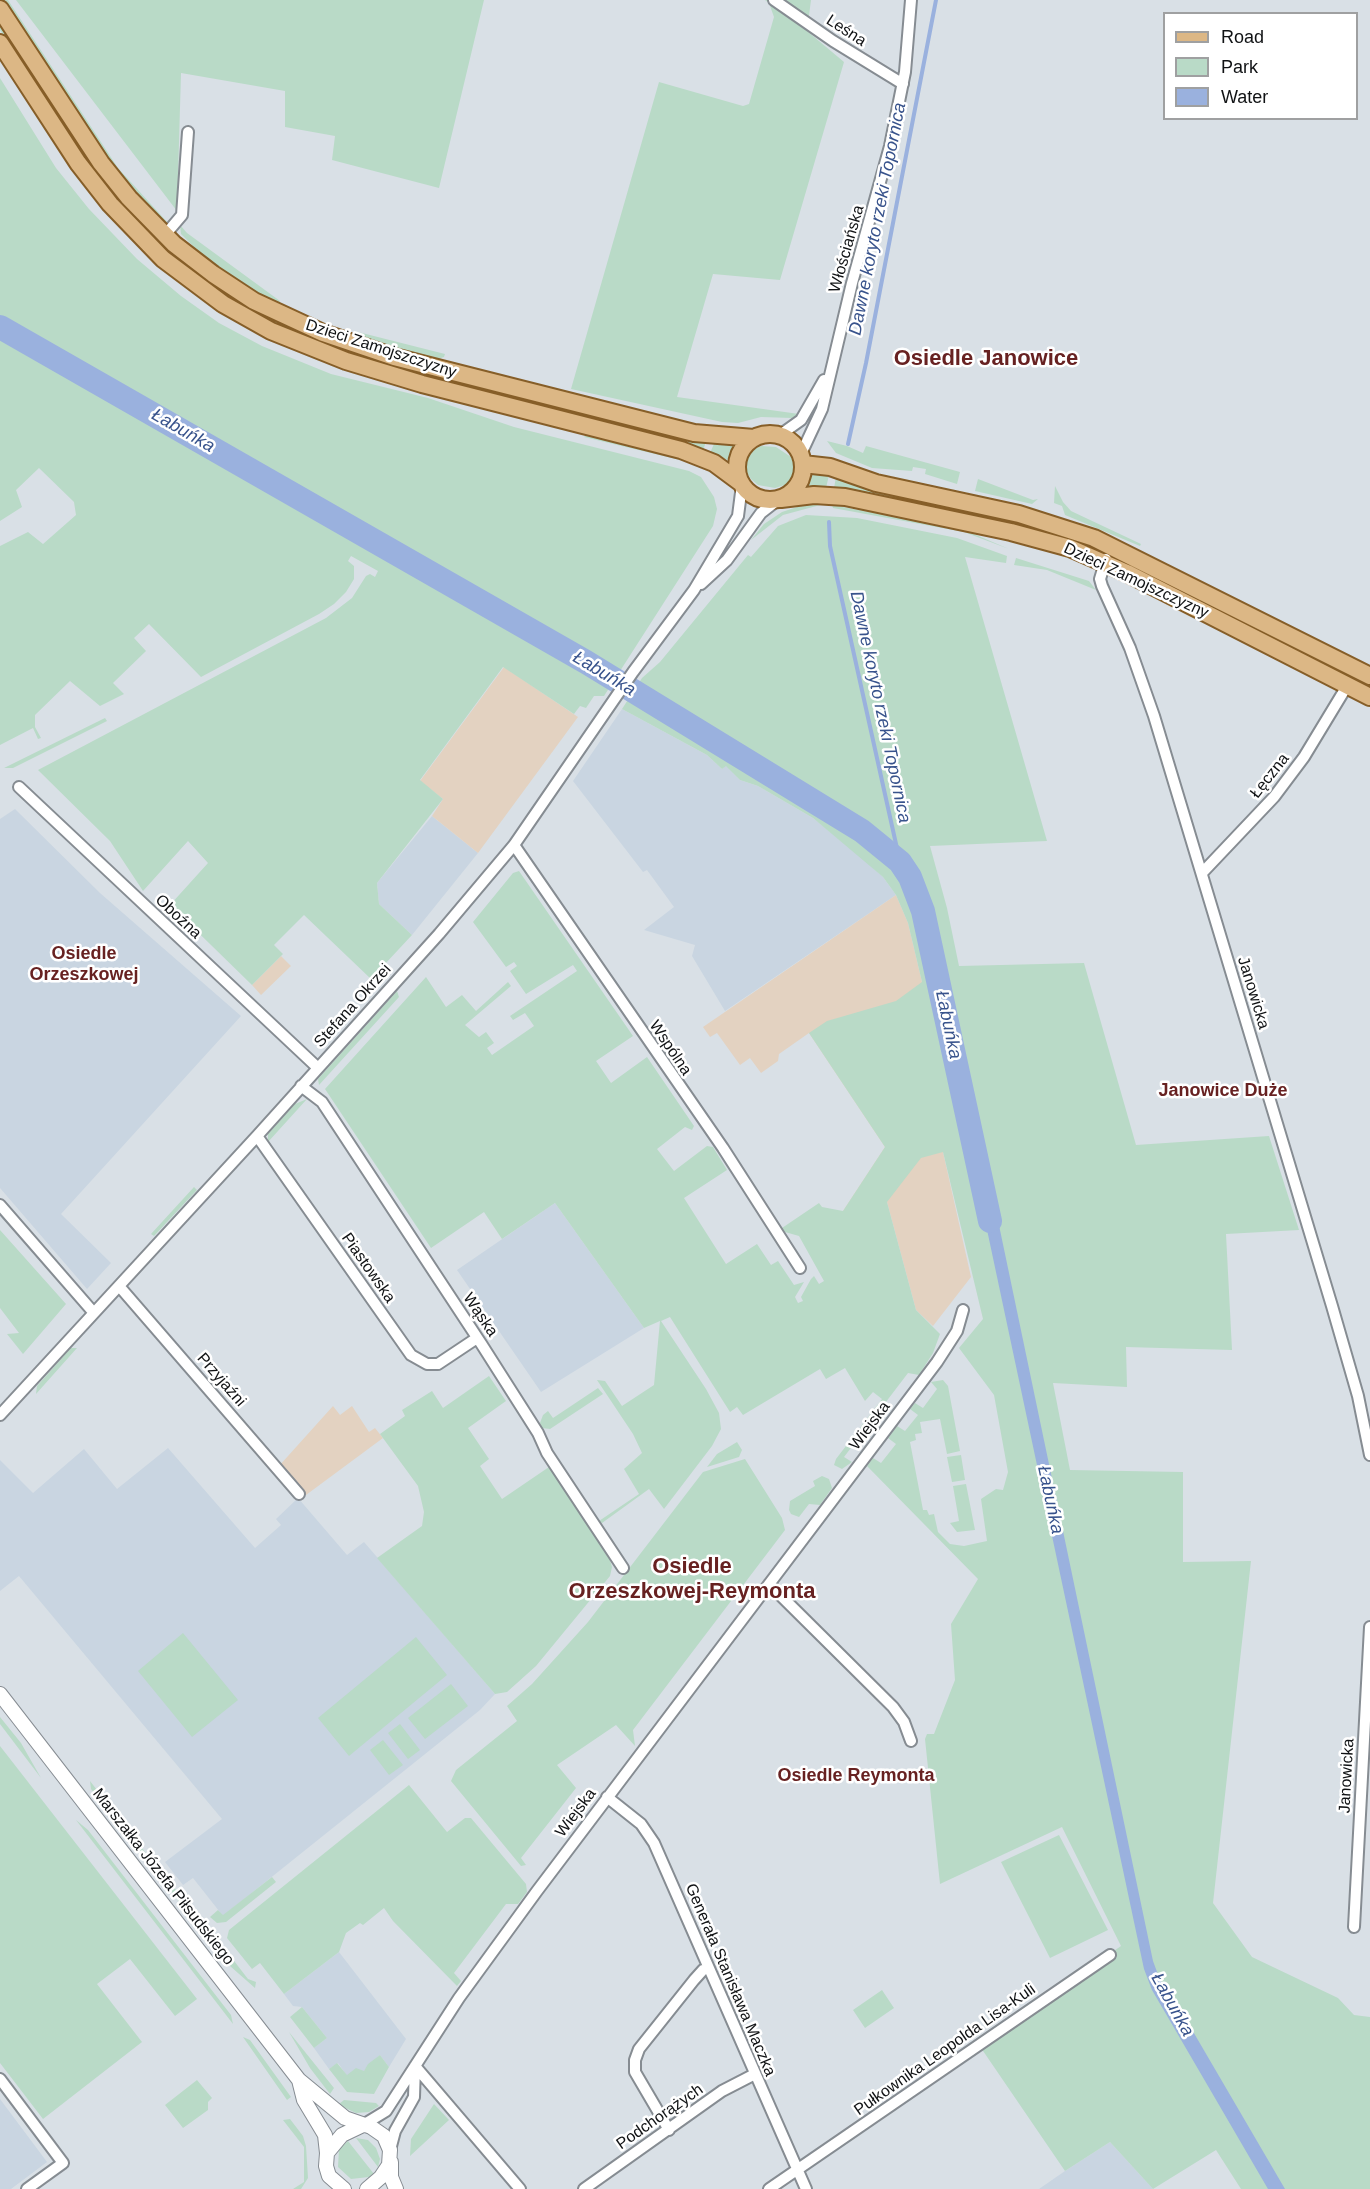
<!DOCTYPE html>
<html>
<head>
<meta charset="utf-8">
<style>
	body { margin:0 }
	#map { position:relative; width:1370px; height:2189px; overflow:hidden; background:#d9e0e6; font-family:Helvetica,sans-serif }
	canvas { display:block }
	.legend { position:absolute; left:1163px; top:12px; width:195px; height:108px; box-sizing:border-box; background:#fff; border:2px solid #9fa0a1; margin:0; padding:8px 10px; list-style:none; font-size:18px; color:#101214 }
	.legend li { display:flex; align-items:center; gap:12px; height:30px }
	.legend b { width:30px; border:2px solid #9fa0a1 }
</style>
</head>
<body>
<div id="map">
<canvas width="1370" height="2189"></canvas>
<ul class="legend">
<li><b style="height:8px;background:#dcb785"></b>Road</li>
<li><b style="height:16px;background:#b9dac7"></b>Park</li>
<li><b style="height:16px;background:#9ab1de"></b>Water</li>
</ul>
</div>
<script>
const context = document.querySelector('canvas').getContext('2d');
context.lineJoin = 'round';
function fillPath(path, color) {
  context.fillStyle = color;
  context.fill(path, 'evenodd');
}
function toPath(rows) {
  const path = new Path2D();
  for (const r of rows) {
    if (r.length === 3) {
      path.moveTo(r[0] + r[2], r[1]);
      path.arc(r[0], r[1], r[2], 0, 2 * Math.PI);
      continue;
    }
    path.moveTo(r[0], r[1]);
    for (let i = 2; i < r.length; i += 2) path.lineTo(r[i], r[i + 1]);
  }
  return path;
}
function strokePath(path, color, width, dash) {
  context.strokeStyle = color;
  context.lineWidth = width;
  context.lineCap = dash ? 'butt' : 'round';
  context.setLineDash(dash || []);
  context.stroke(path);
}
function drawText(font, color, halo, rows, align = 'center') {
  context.font = font + ' Helvetica,sans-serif';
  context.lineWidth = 5;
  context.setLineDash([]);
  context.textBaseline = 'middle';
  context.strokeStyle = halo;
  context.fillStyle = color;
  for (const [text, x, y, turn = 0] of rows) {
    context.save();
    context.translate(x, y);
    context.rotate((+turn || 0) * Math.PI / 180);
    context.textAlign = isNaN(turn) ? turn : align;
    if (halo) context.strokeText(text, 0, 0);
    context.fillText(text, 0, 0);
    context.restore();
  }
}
const built = toPath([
	[622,709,707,755,722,769,726,765,740,780,758,786,813,818,862,857,883,877,896,895,725,1011,692,956,695,945,644,930,674,907,647,870,643,872,573,781],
	[15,809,100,893,241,1016,61,1214,111,1263,87,1289,0,1188,0,819],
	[432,816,478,853,412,935,379,904,377,883],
	[555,1203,644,1328,541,1392,457,1270],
	[168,1448,255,1548,281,1525,276,1519,298,1498,347,1555,364,1542,495,1694,480,1710,223,1916,193,1878,183,1885,165,1862,222,1819,19,1576,0,1591,0,1460,33,1493,84,1449,117,1489],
	[339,1952,406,2039,389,2067,380,2055,364,2071,347,2076,338,2063,329,2069,314,2048,327,2038,302,2007,293,2006,284,1994],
	[0,2099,47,2162,11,2189,0,2189],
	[1110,2142,1153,2189,1039,2189,1065,2171]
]);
const industrial = toPath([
	[504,667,578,717,478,853,432,816,443,799,420,781],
	[896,895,908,923,922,982,943,1152,971,1277,933,1326,916,1310,887,1202,843,1211,885,1147,809,1033,779,1054,778,1061,761,1073,750,1058,740,1065,717,1033,710,1037,703,1027],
	[281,956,291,966,261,995,252,985],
	[333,1406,340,1415,352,1406,369,1432,375,1428,383,1438,306,1495,279,1466]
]);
const green = toPath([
	[5,0,8,0,118,168,169,224,164,223,131,189,106,156],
	[16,0,484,0,439,188,332,160,335,136,285,127,285,91,181,73,177,211],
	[765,0,811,0,807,31,844,62,780,280,713,274,677,397,799,414,792,418,761,417,738,423,722,422,571,389,659,82,743,106,749,104,774,17,769,3],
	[0,21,114,193,173,253,246,305,316,338,357,353,706,442,703,450,357,357,271,323,232,301,157,244,104,186,0,30],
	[0,78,56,168,89,209,137,259,181,296,219,323,262,346,331,374,428,398,514,427,689,471,701,477,714,497,717,509,713,526,604,696,594,696,586,708,580,706,574,714,503,667,420,780,443,799,377,883,379,904,412,935,371,979,304,915,274,945,283,954,252,985,170,905,208,863,188,841,143,891,110,841,38,770,326,618,352,598,366,576,370,574,375,577,378,571,351,556,348,561,354,566,354,579,346,592,334,604,319,614,201,677,149,624,134,638,146,651,113,683,124,694,100,706,70,681,35,715,35,727,41,738,38,739,33,728,0,745,0,546,28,532,43,544,76,515,74,502,39,468,16,490,22,507,0,521],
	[180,225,187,233,280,301,278,305,229,276,206,259,181,234],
	[354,331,445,354,444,357,438,359,354,338],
	[587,434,679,457,697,464,584,437],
	[827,441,847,446,863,453,866,446,960,472,957,484,925,474,926,469,913,467,912,471,872,468,836,453],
	[714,444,734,446,730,461,710,453],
	[761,446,776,447,791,457,797,470,791,483,775,488,758,485,751,479,744,467,746,458,752,450],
	[810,468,829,475,826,488,806,487],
	[836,477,1016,521,1091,546,1095,550,856,491,834,488],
	[978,479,1033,500,1038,499,1032,504,975,491],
	[1055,486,1063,502,1071,511,1141,544,1140,546,1065,515,1062,506,1054,503],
	[824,504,783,515,751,540,764,524,782,512,803,505],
	[832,505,962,529,1009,549,964,532,833,508],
	[806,515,857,518,957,538,1007,556,1006,563,965,557,1047,841,930,846,947,908,959,966,1084,963,1136,1145,1269,1136,1299,1230,1226,1234,1232,1350,1126,1347,1127,1387,1053,1383,1070,1470,1183,1472,1183,1562,1251,1561,1213,1903,1252,1957,1338,1998,1354,2015,1370,2017,1370,2189,1241,2189,1216,2150,1153,2189,1110,2142,1065,2171,979,2045,1121,1946,1062,1827,940,1884,925,1739,927,1734,934,1734,955,1680,951,1624,978,1579,867,1466,873,1458,881,1463,896,1444,888,1438,897,1426,905,1431,918,1415,910,1409,915,1403,923,1408,937,1389,931,1382,943,1380,948,1386,960,1451,947,1454,940,1419,920,1422,922,1433,915,1434,916,1440,910,1442,923,1510,927,1510,929,1515,934,1514,938,1532,950,1544,964,1546,987,1541,981,1499,996,1489,1003,1490,1008,1472,994,1395,959,1348,983,1319,943,1152,921,1158,887,1202,916,1310,940,1334,933,1353,919,1375,908,1373,844,1457,852,1462,842,1469,834,1465,836,1459,882,1399,873,1392,865,1401,845,1368,826,1379,820,1369,743,1415,737,1407,730,1412,670,1317,661,1321,706,1389,719,1413,721,1429,712,1446,664,1509,649,1489,602,1523,599,1521,639,1494,624,1469,642,1453,633,1434,597,1380,605,1381,622,1406,654,1385,660,1321,644,1328,555,1203,502,1239,484,1212,431,1248,325,1089,426,977,446,1007,462,995,476,1011,508,982,511,986,465,1025,479,1037,486,1032,494,1043,487,1048,492,1055,534,1026,525,1013,513,1020,510,1016,577,971,573,965,526,994,510,971,517,966,514,962,506,967,473,922,513,873,519,871,633,1036,596,1061,611,1083,647,1057,694,1126,692,1130,685,1127,657,1149,674,1171,707,1146,713,1147,727,1170,684,1198,726,1264,757,1244,771,1265,778,1261,794,1285,804,1282,795,1297,798,1303,803,1301,801,1297,811,1279,814,1276,819,1284,824,1281,799,1236,785,1232,782,1228,819,1203,822,1207,843,1211,885,1147,809,1033,827,1021,896,1001,922,982,908,923,896,895,883,877,813,818,758,786,740,780,726,766,722,769,707,755,622,709,642,678,660,662,748,555,751,557,778,526],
	[1016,558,1089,581,1096,590,1047,570,1014,565],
	[1154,574,1370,684,1370,690,1152,578],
	[105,718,107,721,13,768,4,768],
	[397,991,399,997,319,1085,318,1079],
	[307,1099,268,1142,268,1134,295,1104],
	[194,1187,197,1190,154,1236,151,1234],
	[0,1230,66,1304,23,1354,7,1334,19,1333,0,1308],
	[71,1348,77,1348,36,1394,37,1386],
	[489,1376,506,1401,468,1428,489,1459,480,1466,502,1499,549,1467,610,1560,612,1567,610,1576,536,1666,507,1692,495,1694,377,1558,422,1526,424,1512,418,1486,380,1434,405,1416,402,1410,432,1391,443,1408],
	[598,1388,603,1394,550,1429,542,1428,540,1423,543,1415,548,1411,553,1418],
	[737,1442,742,1450,739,1457,707,1467,717,1454],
	[961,1455,965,1480,952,1482,947,1457],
	[745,1459,782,1518,785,1530,633,1730,635,1746,616,1725,557,1765,576,1788,521,1858,526,1865,521,1866,451,1781,456,1770,517,1721,507,1706,532,1684,588,1622,703,1472],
	[822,1476,829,1479,832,1488,820,1505,809,1504,799,1517,791,1514,789,1510,790,1501,815,1486,813,1481],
	[966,1484,975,1530,957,1532,950,1523,959,1521,953,1486],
	[183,1633,238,1700,192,1737,138,1671],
	[416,1637,447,1675,349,1756,318,1718],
	[451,1684,468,1706,425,1739,408,1718],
	[0,1717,21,1743,41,1778,0,1724],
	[400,1724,420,1750,408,1759,388,1733],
	[383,1740,403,1765,389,1775,370,1750],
	[0,1746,197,1999,175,2016,130,1959,97,1984,142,2042,43,2119,0,2063],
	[90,1781,162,1874,155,1871,91,1789],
	[409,1785,447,1832,465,1818,471,1818,526,1884,527,1892,518,1904,506,1904,454,1973,461,1981,457,1986,393,1921,384,1908,363,1925,360,1923,346,1933,339,1952,284,1994,260,1963,252,1969,227,1938,229,1930],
	[76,1820,88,1830,231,2015,233,2024],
	[1059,1835,1108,1930,1050,1958,1001,1862],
	[272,1877,276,1882,226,1922,217,1923,210,1917,218,1910,223,1915],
	[171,1885,191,1905,199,1915,188,1913,172,1893],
	[204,1922,248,1979,256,1982,255,1988,230,1966,203,1931],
	[882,1990,894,2008,865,2028,853,2010],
	[302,2007,327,2038,314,2048,290,2017],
	[289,2032,334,2088,330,2094,310,2068],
	[243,2037,250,2040,291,2097,287,2100],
	[380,2055,389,2067,374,2094,347,2092,329,2069,337,2063,347,2075,356,2068,364,2071,368,2064],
	[197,2080,212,2098,208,2102,208,2110,183,2128,165,2105],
	[344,2100,376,2103,379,2106,369,2112,356,2113,341,2106,339,2104],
	[434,2104,449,2120,410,2156,411,2139],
	[290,2119,303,2136,306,2146,308,2178,301,2189,293,2189,304,2182,304,2147,283,2120],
	[356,2138,368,2140,376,2148,380,2159,378,2167],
	[348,2141,374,2174,369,2177,351,2179,338,2167,339,2149]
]);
const water = toPath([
	[991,1187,1153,1961,1160,1980,1174,1999,1285,2189,1268,2189,1152,1990,1144,1969,986,1225,980,1215,977,1190]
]);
const stream = toPath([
	[848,444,866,363,936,0],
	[829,522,830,546,900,862]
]);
const river = toPath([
	[0,327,586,662,862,831,900,862,910,877,923,911,990,1221]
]);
const minor = toPath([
	[774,0,833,41,903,84],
	[165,235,182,215,188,132],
	[780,435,801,420,824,380],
	[801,454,822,409,852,283,890,146,905,72,911,0],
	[1106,559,1100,579,1102,586,1130,648,1154,716,1332,1306,1358,1396,1370,1455],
	[701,584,727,560,761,513,779,499],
	[19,787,318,1068],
	[514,845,723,1148,800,1268],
	[1202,873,1274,797,1304,757,1347,686],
	[301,1086,322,1102,482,1345,538,1433,547,1453,623,1568],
	[257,1136,411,1355,427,1364,438,1364,477,1338],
	[0,1205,94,1313],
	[119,1286,299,1494],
	[0,1415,257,1136,439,934,514,845,633,672,694,590,738,516,742,485],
	[769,1584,893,1707,904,1722,911,1741],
	[607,1797,641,1824,654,1843,806,2189],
	[1354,1927,1370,1627],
	[415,2066,520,2189],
	[0,2079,63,2163,27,2189],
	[363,2125,386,2111,459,1998,537,1891,937,1362,957,1331,963,1310],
	[669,2130,635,2072,635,2060,639,2049,694,1980,703,1970,709,1968],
	[390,2150,395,2131,414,2097,415,2066],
	[584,2189,722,2091,755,2074],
	[769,2189,1110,1955]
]);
const tertiary = toPath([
	[0,1694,299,2080,345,2118,371,2127,384,2136,390,2150,389,2165,381,2177,367,2189],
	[299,2080,304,2100,325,2135,327,2153],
	[391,2162,391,2177,396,2189],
	[344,2189,329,2176,326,2166,327,2153,342,2135,363,2125]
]);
const primary = toPath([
	[0,9,101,163,129,198,174,244,213,274,254,301,323,333,394,357,694,433,754,438],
	[0,43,78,163,110,204,163,259,223,304,271,331,346,361,422,384,681,450,714,463,741,483],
	[770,467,33],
	[803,464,830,467,876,483,1019,514,1094,538,1370,676],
	[781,499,814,495,845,497,1011,532,1070,548,1127,573,1370,697]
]);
const streetNames = [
	["Leśna",846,31,33],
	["Włościańska",847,249,-74],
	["Dzieci Zamojszczyzny",381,349,18],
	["Dzieci Zamojszczyzny",1136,581,25],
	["Łęczna",1270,776,-52],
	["Oboźna",178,917,43],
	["Janowicka",1253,993,73],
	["Stefana Okrzei",353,1006,-48],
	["Wspólna",670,1048,56],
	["Piastowska",368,1268,55],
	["Wąska",480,1315,56],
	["Przyjaźni",221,1380,49],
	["Wiejska",870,1426,-53],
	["Janowicka",1347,1776,-87],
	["Wiejska",576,1813,-53],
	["Marszałka Józefa Piłsudskiego",163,1877,52],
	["Generała Stanisława Maczka",730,1980,67],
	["Pułkownika Leopolda Lisa-Kuli",945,2050,-35],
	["Podchorążych",660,2117,-35]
];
const waterNames = [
	["Dawne koryto rzeki Topornica",878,219,-79],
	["Łabuńka",183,431,30],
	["Łabuńka",604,674,31],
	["Dawne koryto rzeki Topornica",880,707,78],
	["Łabuńka",948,1025,78],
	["Łabuńka",1050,1500,78],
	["Łabuńka",1172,2005,61]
];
const neighbourhoodNames = [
	["Osiedle",84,954],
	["Orzeszkowej",84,975],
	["Janowice Duże",1223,1091],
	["Osiedle Reymonta",856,1776]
];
const districtNames = [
	["Osiedle Janowice",986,359],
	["Osiedle",692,1567],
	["Orzeszkowej-Reymonta",692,1592]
];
fillPath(built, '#c9d5e1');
fillPath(industrial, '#e3d2c1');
fillPath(green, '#b9dac7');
fillPath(water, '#9ab1de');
strokePath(stream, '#9ab1de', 4);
strokePath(river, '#9ab1de', 24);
strokePath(minor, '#868c92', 14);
strokePath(tertiary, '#868c92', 16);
strokePath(primary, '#865e28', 20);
strokePath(minor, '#fff', 10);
strokePath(tertiary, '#fff', 14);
strokePath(primary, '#dcb785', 16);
drawText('16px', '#101214', '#fff', streetNames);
drawText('italic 18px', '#38538c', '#fff', waterNames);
drawText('bold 18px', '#672121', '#fff', neighbourhoodNames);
drawText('bold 22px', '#672121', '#fff', districtNames);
</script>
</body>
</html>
